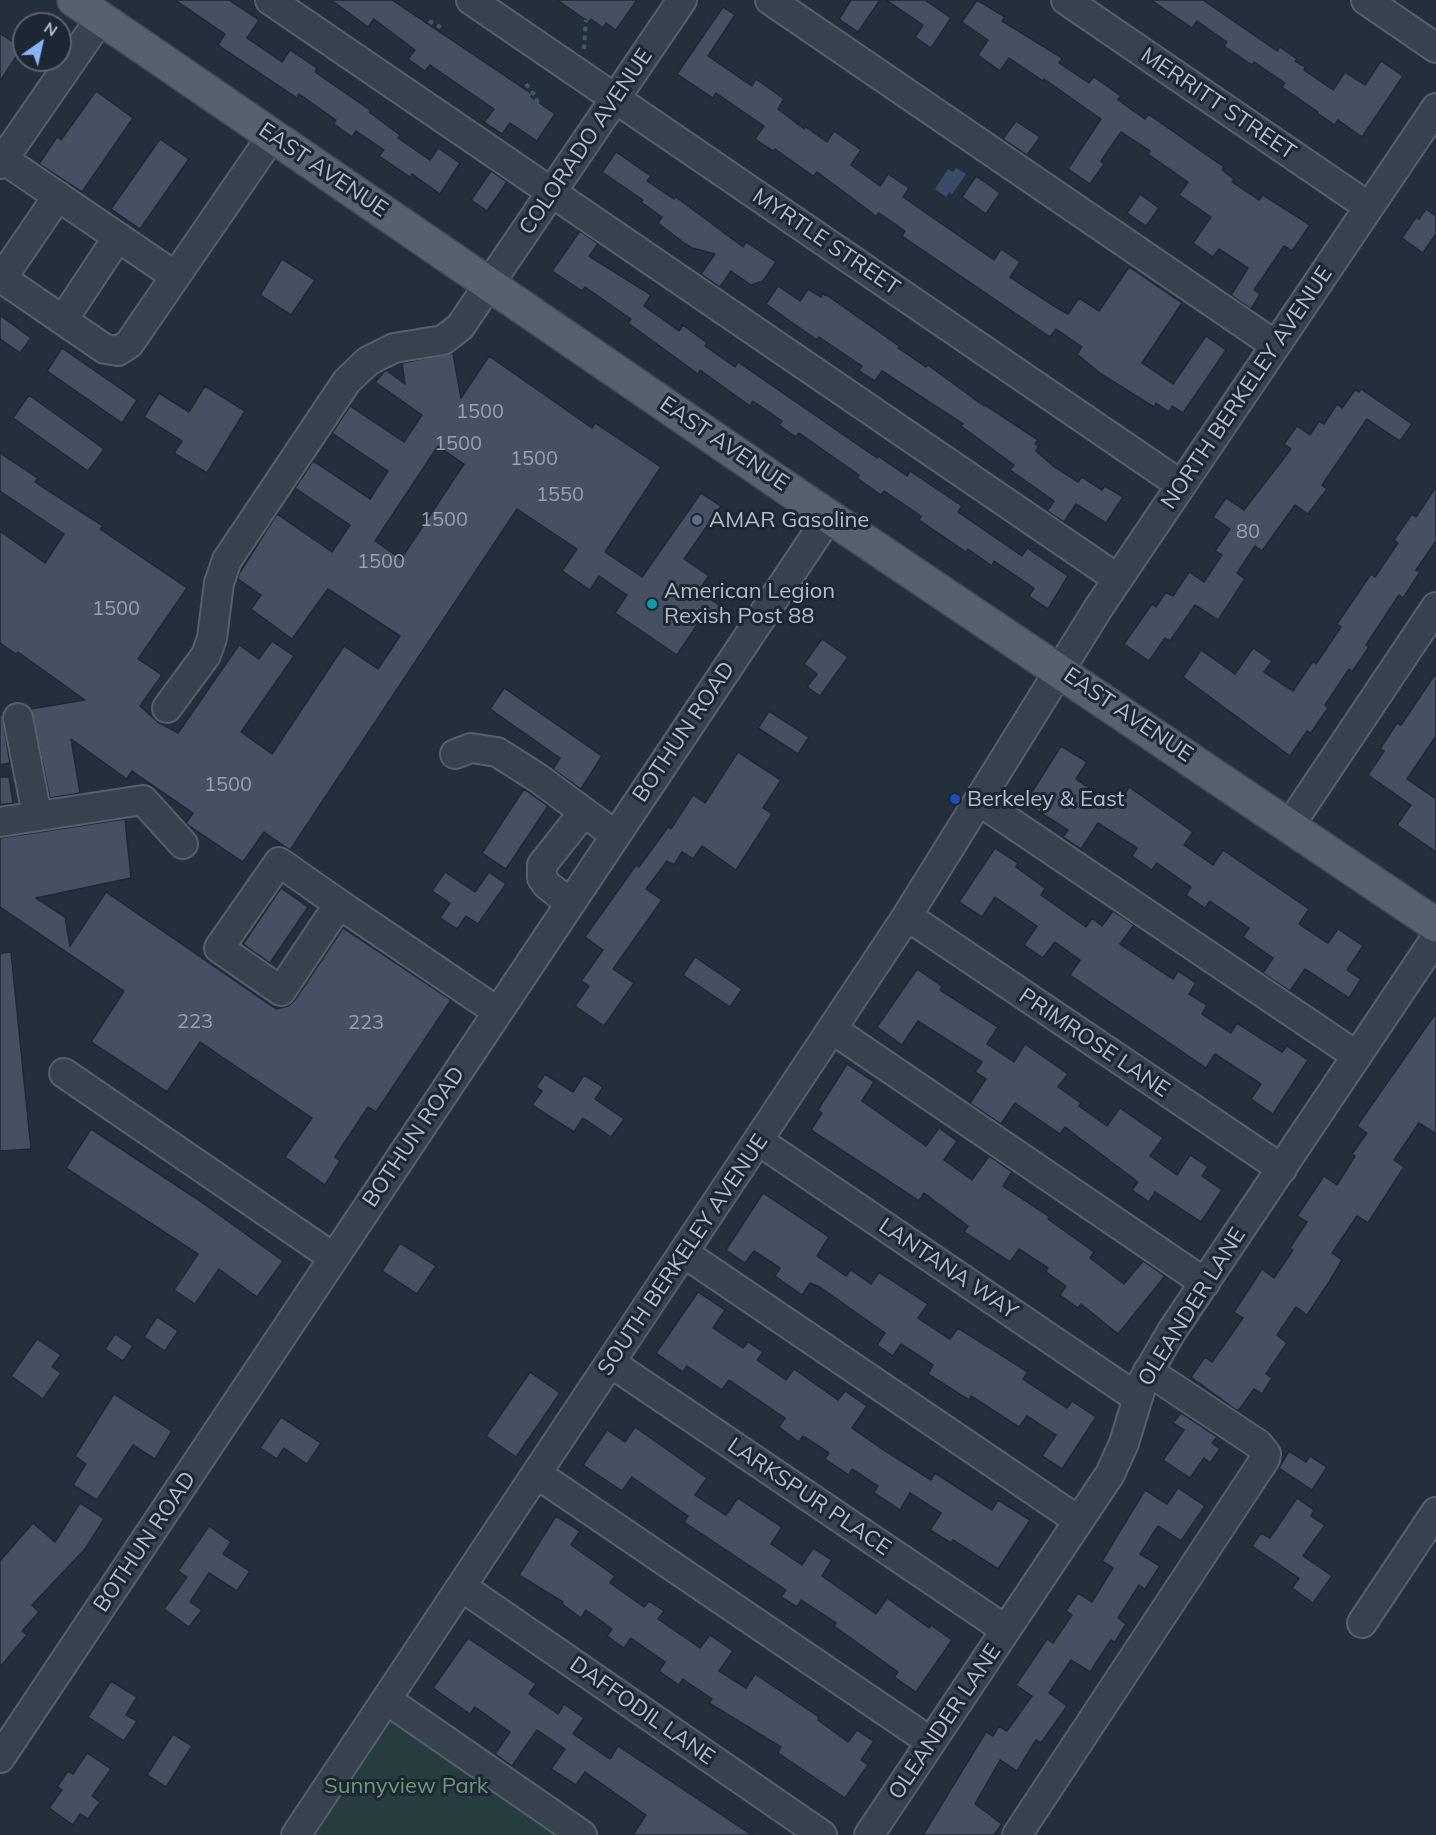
<!DOCTYPE html>
<html>
<head>
<meta charset="utf-8">
<style>
	body { margin:0 }
	#map { position:relative; width:1436px; height:1835px; overflow:hidden; background:#242f3e; font-family:Mulish,sans-serif }
	canvas { display:block }
	.north { position:absolute; left:12px; top:12px; width:60px; height:60px; box-sizing:border-box; background:#1d2633; border:2px solid #59626f; border-radius:50%; rotate:34deg; font-size:16px; font-weight:700; line-height:24px; text-align:center; color:#b4bcc9 }
	.north::after { content:''; display:block; margin:auto; width:21px; height:27px; background:#8ab4f8; clip-path:polygon(50% 0,100% 100%,50% 72%,0 100%) }
</style>
</head>
<body>
<div id="map">
<canvas width="1436" height="1835"></canvas>
<div class="north">N</div>
</div>
<script>
const context = document.querySelector('canvas').getContext('2d');
context.lineJoin = 'round';
function fillPath(path, color) {
  context.fillStyle = color;
  context.fill(path, 'evenodd');
}
function toPath(rows) {
  const path = new Path2D();
  for (const r of rows) {
    path.moveTo(r[0], r[1]);
    for (let i = 2; i < r.length; i += 2) path.lineTo(r[i], r[i + 1]);
  }
  return path;
}
function strokePath(path, color, width, dash) {
  context.strokeStyle = color;
  context.lineWidth = width;
  context.lineCap = dash ? 'butt' : 'round';
  context.setLineDash(dash || []);
  context.stroke(path);
}
function drawText(font, color, halo, rows, align = 'center') {
  context.font = font + ' Mulish,sans-serif';
  context.lineWidth = 6;
  context.setLineDash([]);
  context.textBaseline = 'middle';
  context.strokeStyle = halo;
  context.fillStyle = color;
  for (const [text, x, y, turn = 0] of rows) {
    context.save();
    context.translate(x, y);
    context.rotate((+turn || 0) * Math.PI / 180);
    context.textAlign = isNaN(turn) ? turn : align;
    if (halo) context.strokeText(text, 0, 0);
    context.fillText(text, 0, 0);
    context.restore();
  }
}
const green = toPath([
	[392,1717,563,1835,314,1835]
]);
const water = toPath([
	[956,168,966,174,952,194,949,192,946,197,935,189,948,169,953,172]
]);
const building = toPath([
	[175,0,229,0,259,20,247,38,282,62,290,50,317,68,315,72,370,110,369,112,400,135,398,138,430,160,438,148,460,163,440,194,412,174,410,177,379,156,384,150,356,131,352,137,334,124,336,120,299,94,297,98,218,45,225,34,175,0],
	[331,0,392,0,532,94,531,97,555,114,537,141,510,123,502,134,484,122,494,109,430,65,425,71,408,59,415,50,374,19,368,27,331,0],
	[557,0,637,0,616,30,606,23,603,28,591,19,589,22,557,0],
	[851,0,880,0,858,32,839,19,851,0],
	[886,0,925,0,951,18,931,48,915,37,923,25,886,0],
	[977,0,1005,17,1002,21,1059,56,1062,59,1059,63,1089,83,1094,77,1121,96,1118,100,1145,119,1148,114,1224,167,1222,170,1234,179,1232,182,1259,200,1263,195,1310,225,1292,251,1284,246,1254,290,1260,294,1251,309,1231,295,1248,268,1219,249,1213,257,1193,243,1211,217,1179,195,1188,182,1148,154,1150,151,1121,132,1101,161,1104,164,1090,184,1068,169,1101,119,1044,79,1043,81,1009,58,1000,71,978,55,988,40,962,22,977,0],
	[1151,0,1203,0,1277,51,1280,47,1297,59,1295,61,1305,67,1304,70,1333,90,1345,72,1365,85,1381,61,1403,76,1362,137,1338,120,1335,125,1317,113,1318,112,1282,87,1285,83,1254,62,1252,65,1224,46,1227,42,1197,21,1192,28,1151,0],
	[723,7,735,15,708,56,752,86,756,79,784,99,778,109,804,129,806,127,827,142,834,131,861,150,851,165,880,186,888,174,909,188,903,197,994,260,1001,249,1020,262,1010,277,1054,306,1068,314,1079,298,1099,311,1129,267,1182,303,1142,363,1173,384,1206,336,1226,350,1183,413,1172,406,1169,412,1156,403,1154,407,1101,374,1077,354,1082,347,1056,329,1050,337,902,236,905,231,879,213,876,216,817,172,813,176,775,149,773,151,755,139,764,126,716,93,713,98,677,74,723,7],
	[0,33,22,48,0,81,0,33],
	[96,91,133,118,82,192,39,164,57,137,61,140,96,91],
	[1016,121,1040,137,1027,155,1003,139,1016,121],
	[160,139,189,159,140,229,111,209,160,139],
	[616,152,651,176,647,181,674,199,676,197,743,247,746,242,776,262,763,281,751,285,731,271,720,287,701,274,715,254,692,248,684,243,658,223,662,217,641,202,643,200,602,172,616,152],
	[491,171,507,182,487,211,471,200,491,171],
	[976,176,1000,193,986,214,962,197,976,176],
	[1140,194,1159,208,1146,226,1127,213,1140,194],
	[1426,209,1436,216,1436,234,1423,253,1402,238,1416,217,1419,219,1426,209],
	[580,231,598,244,589,256,651,295,644,306,679,331,683,325,707,343,705,346,735,367,738,362,877,458,878,456,907,476,910,471,962,506,958,512,1022,556,1027,548,1068,576,1048,609,1029,596,1034,588,994,561,992,566,968,549,966,552,919,520,921,516,884,491,881,495,857,478,859,475,799,433,796,437,779,425,782,421,753,401,750,406,700,370,698,374,628,323,631,319,585,287,582,291,552,271,580,231],
	[282,259,315,280,291,315,260,295,282,259],
	[778,286,800,301,808,289,821,297,822,294,828,296,899,346,898,348,926,367,928,365,984,406,985,405,1038,440,1035,444,1039,446,1036,451,1052,465,1078,482,1082,477,1102,490,1105,486,1123,497,1106,523,1076,504,1064,522,1047,511,1054,501,1010,470,1014,465,961,426,963,424,882,371,875,381,859,371,862,366,819,337,817,340,766,304,778,286],
	[0,315,31,338,20,353,0,339,0,315],
	[62,348,137,400,122,423,47,371,62,348],
	[453,353,461,398,489,356,592,428,595,423,661,467,605,552,642,577,701,493,721,506,684,559,709,576,698,591,727,610,716,625,703,616,677,655,615,613,627,595,599,576,590,590,562,571,577,549,517,509,290,850,264,832,243,862,188,825,186,823,193,813,132,771,127,779,71,739,80,793,50,798,31,709,85,700,18,652,16,654,0,643,0,531,45,563,64,534,0,491,0,453,38,478,35,482,103,526,100,529,187,588,138,659,162,675,140,706,158,722,178,733,239,645,259,659,272,641,294,656,241,732,272,754,344,646,378,669,400,636,328,589,292,639,251,609,261,595,238,579,239,574,277,514,332,552,350,525,295,488,313,461,370,499,388,471,332,433,350,406,404,442,422,415,375,382,386,370,405,384,402,363,453,353],
	[438,446,464,464,401,559,375,541,438,446],
	[205,386,245,411,207,473,174,453,182,441,144,417,159,393,189,412,205,386],
	[1361,389,1412,424,1400,441,1367,419,1322,485,1327,489,1308,514,1295,505,1262,551,1255,546,1237,573,1245,579,1218,620,1195,605,1170,641,1165,638,1149,661,1124,644,1152,604,1156,607,1166,592,1173,596,1189,572,1204,582,1222,555,1215,551,1230,529,1213,517,1226,498,1244,510,1291,449,1284,444,1297,426,1310,435,1319,421,1324,424,1337,404,1342,408,1355,390,1359,392,1361,389],
	[29,395,104,449,88,471,13,418,29,395],
	[1436,487,1436,541,1416,570,1420,572,1403,598,1399,595,1366,645,1369,647,1352,672,1349,669,1325,705,1328,708,1311,733,1307,731,1290,756,1183,677,1201,650,1235,674,1253,648,1272,661,1264,672,1293,691,1313,661,1316,664,1341,627,1337,624,1371,574,1375,577,1398,543,1394,540,1412,514,1416,517,1436,487],
	[822,639,848,657,820,696,807,687,817,674,804,664,822,639],
	[1436,673,1436,736,1407,779,1436,799,1436,852,1397,825,1411,805,1368,775,1384,751,1380,749,1397,723,1401,725,1436,673],
	[504,688,602,756,581,789,553,769,560,758,490,709,504,688],
	[769,711,809,737,798,754,758,728,769,711],
	[0,714,2,714,10,763,0,765,0,714],
	[1061,746,1087,762,1076,779,1117,806,1129,787,1193,832,1184,845,1213,865,1223,850,1309,909,1299,924,1328,943,1338,929,1363,946,1347,970,1361,979,1349,998,1305,969,1290,991,1263,973,1273,958,1243,937,1249,928,1210,901,1205,908,1186,895,1191,887,1157,863,1152,870,1132,856,1137,848,1098,823,1081,849,1063,837,1068,830,1025,803,1061,746],
	[738,752,781,780,763,808,772,814,736,870,702,846,693,859,682,852,674,865,667,861,646,889,662,900,613,969,634,983,604,1026,575,1006,589,986,581,981,603,950,585,937,636,865,639,867,668,827,671,829,693,795,705,803,738,752],
	[0,777,9,777,13,803,0,805,0,777],
	[524,789,548,806,506,869,482,853,524,789],
	[125,819,131,878,36,898,65,917,70,946,106,892,276,1009,288,1006,295,1000,343,928,451,1000,376,1112,368,1107,335,1157,340,1161,325,1185,285,1157,312,1118,200,1042,167,1092,91,1042,124,991,0,907,0,838,125,819],
	[995,848,1018,863,1016,867,1045,888,1041,895,1086,927,1092,918,1102,926,1113,911,1134,925,1120,944,1173,979,1178,971,1196,983,1189,994,1207,1005,1202,1014,1231,1033,1237,1023,1282,1052,1287,1046,1308,1060,1273,1114,1251,1099,1261,1084,1215,1054,1206,1068,1070,975,1080,960,1055,942,1043,958,1024,945,1037,926,995,897,982,917,959,902,995,848],
	[445,872,475,892,489,872,506,884,478,924,466,916,457,929,440,918,450,903,432,891,445,872],
	[281,888,308,907,270,963,243,944,281,888],
	[11,952,31,1149,0,1151,0,953,11,952],
	[695,957,742,989,730,1007,683,975,695,957],
	[917,969,942,986,940,990,998,1027,987,1044,1014,1062,1025,1044,1068,1074,1058,1087,1081,1103,1079,1106,1107,1126,1120,1108,1163,1138,1150,1156,1177,1175,1190,1155,1208,1167,1202,1176,1222,1190,1201,1222,1155,1192,1149,1202,1132,1190,1138,1182,1065,1127,1060,1134,1015,1103,1001,1124,970,1103,986,1079,975,1072,982,1062,918,1021,902,1045,877,1027,917,969],
	[1436,1013,1436,1134,1419,1123,1394,1160,1404,1167,1368,1223,1357,1216,1332,1253,1342,1260,1329,1282,1307,1315,1296,1307,1277,1335,1287,1343,1266,1374,1272,1378,1262,1394,1254,1389,1239,1410,1236,1410,1191,1377,1205,1357,1212,1362,1243,1318,1234,1312,1262,1269,1274,1278,1293,1250,1290,1248,1307,1222,1297,1216,1324,1176,1337,1185,1355,1156,1352,1154,1367,1133,1357,1126,1436,1013],
	[847,1064,874,1082,862,1101,926,1146,939,1128,957,1141,944,1160,972,1180,989,1156,1012,1172,1003,1186,1050,1217,1048,1219,1094,1252,1090,1258,1124,1284,1143,1261,1165,1276,1118,1334,1081,1304,1078,1308,1060,1295,1066,1286,1046,1272,1048,1268,1019,1249,1010,1262,964,1232,968,1226,924,1193,919,1201,811,1130,822,1113,818,1110,847,1064],
	[545,1074,573,1092,584,1075,603,1087,595,1099,624,1119,611,1137,583,1118,574,1132,532,1105,542,1091,536,1087,545,1074],
	[91,1129,200,1201,283,1261,257,1297,219,1269,195,1304,174,1290,198,1254,66,1168,91,1129],
	[763,1193,829,1237,817,1256,846,1276,851,1270,871,1284,879,1272,928,1304,918,1318,950,1339,958,1328,1028,1372,1023,1379,1067,1408,1072,1401,1096,1417,1062,1469,1042,1456,1056,1435,1027,1416,1019,1427,971,1396,969,1400,928,1374,933,1365,901,1344,893,1356,877,1345,885,1333,820,1287,810,1283,802,1295,775,1276,780,1268,754,1251,745,1263,726,1250,763,1193],
	[400,1243,436,1266,417,1294,382,1271,400,1243],
	[698,1292,725,1310,713,1328,743,1348,748,1342,763,1352,757,1360,786,1380,794,1369,838,1400,845,1391,867,1406,852,1428,879,1447,931,1480,935,1473,992,1510,998,1500,1030,1520,998,1569,953,1540,951,1543,930,1530,941,1513,910,1493,900,1510,874,1493,878,1486,852,1469,849,1475,825,1459,829,1453,803,1436,799,1442,779,1427,785,1418,729,1380,722,1390,687,1366,683,1372,656,1353,698,1292],
	[157,1317,178,1331,165,1351,144,1337,157,1317],
	[115,1334,133,1346,123,1361,105,1349,115,1334],
	[37,1339,61,1355,52,1367,61,1373,43,1399,11,1376,37,1339],
	[530,1372,560,1393,516,1457,486,1436,530,1372],
	[114,1394,172,1431,155,1459,133,1445,97,1500,73,1485,86,1464,75,1456,114,1394],
	[1181,1413,1217,1437,1212,1443,1220,1449,1210,1463,1204,1458,1190,1478,1163,1460,1184,1430,1173,1423,1181,1413],
	[281,1417,321,1443,307,1464,284,1448,277,1459,260,1448,281,1417],
	[635,1427,707,1478,695,1495,726,1515,738,1498,782,1527,771,1544,802,1565,813,1548,832,1560,822,1576,876,1614,887,1598,929,1628,931,1625,952,1640,916,1692,894,1677,898,1672,834,1626,836,1623,801,1600,797,1607,781,1597,786,1590,684,1522,688,1516,632,1477,622,1491,583,1465,607,1430,625,1442,635,1427],
	[1289,1451,1306,1462,1310,1456,1327,1467,1312,1490,1279,1468,1289,1451],
	[1178,1488,1205,1506,1181,1541,1158,1526,1140,1554,1160,1566,1145,1589,1139,1585,1118,1618,1126,1624,1115,1642,1111,1640,1090,1672,1071,1660,1049,1693,1067,1706,1041,1743,1036,1740,1017,1771,1000,1760,975,1804,1002,1824,994,1835,923,1835,986,1732,993,1736,999,1726,1007,1731,1032,1696,1016,1685,1047,1639,1053,1643,1072,1615,1066,1611,1078,1593,1092,1602,1113,1568,1102,1561,1145,1490,1167,1504,1178,1488],
	[1297,1498,1314,1510,1311,1516,1325,1525,1303,1556,1332,1576,1313,1603,1292,1588,1299,1578,1252,1546,1261,1533,1270,1538,1297,1498],
	[80,1503,104,1519,85,1549,32,1605,39,1612,22,1631,27,1635,0,1667,0,1561,33,1523,55,1542,80,1503],
	[556,1516,580,1531,571,1545,615,1576,610,1583,644,1607,649,1601,664,1611,658,1619,700,1648,710,1635,733,1651,719,1671,746,1688,755,1674,819,1717,818,1720,848,1742,857,1730,874,1741,861,1760,868,1765,845,1798,778,1753,781,1747,709,1703,712,1699,683,1679,679,1685,659,1671,665,1662,631,1638,624,1648,607,1636,612,1629,586,1610,581,1618,562,1604,563,1602,519,1575,556,1516],
	[209,1526,231,1542,223,1554,250,1571,237,1591,209,1573,190,1602,202,1610,189,1627,164,1609,187,1577,178,1571,209,1526],
	[468,1638,536,1684,529,1694,558,1714,564,1704,584,1718,573,1734,610,1759,618,1746,752,1835,633,1835,646,1815,585,1772,576,1785,551,1769,565,1749,537,1730,512,1766,495,1754,510,1732,475,1707,470,1714,433,1688,468,1638],
	[111,1681,137,1697,126,1715,137,1721,124,1741,88,1717,111,1681],
	[173,1734,192,1746,166,1787,147,1775,173,1734],
	[87,1753,111,1769,92,1796,100,1802,88,1819,80,1814,73,1825,49,1808,62,1790,57,1787,68,1771,73,1774,87,1753]
]);
const path = toPath([
	[429,21,444,29],
	[584,49,586,20],
	[526,84,536,97,538,105]
]);
const minor = toPath([
	[270,0,1118,579],
	[471,0,1181,485],
	[770,0,1275,345],
	[1066,0,1369,207],
	[1366,0,1436,48],
	[3,159,175,276],
	[0,164,101,18],
	[0,277,105,349,118,351,129,344,272,136],
	[2,278,58,196],
	[63,320,118,237],
	[167,708,206,655,212,638,219,583,227,560,347,381,368,361,394,348,443,340,460,327,682,0],
	[18,718,37,815],
	[455,754,471,748,497,752,538,778,615,835],
	[979,801,1357,1056],
	[0,822,143,800,183,844],
	[1290,825,1436,607],
	[570,903,547,885,542,878,542,865,583,813],
	[339,904,279,862,219,948,281,991,339,904,498,1012],
	[907,916,1282,1169],
	[832,1029,1205,1283],
	[64,1073,334,1258],
	[759,1141,1136,1397],
	[684,1253,1079,1521],
	[611,1363,1006,1630],
	[537,1474,931,1742],
	[462,1587,822,1835],
	[1362,1623,1436,1512],
	[387,1700,582,1835],
	[0,1758,829,516],
	[296,1835,907,916,1099,607,1436,108],
	[869,1835,1110,1474,1124,1443,1143,1381,1172,1331,1436,938],
	[1017,1835,1265,1459,1266,1454,1258,1444,1148,1371]
]);
const major = toPath([
	[74,0,788,489,1436,925]
]);
const markers = [
	[697,520,6,"#5c6f8a"],
	[652,604,6,"#0f9aa8"],
	[955,799,6,"#1a4fb4"]
];
const numberNames = [
	["1500",480,412],
	["1500",458,444],
	["1500",534,459],
	["1550",560,495],
	["1500",444,520],
	["80",1248,532],
	["1500",381,562],
	["1500",116,609],
	["1500",228,785],
	["223",195,1022],
	["223",366,1023]
];
const streetNames = [
	["MERRITT STREET",1218,104,34],
	["COLORADO AVENUE",586,142,-56],
	["EAST AVENUE",323,170,34],
	["MYRTLE STREET",826,242,34],
	["NORTH BERKELEY AVENUE",1247,388,-56],
	["EAST AVENUE",724,444,34],
	["EAST AVENUE",1128,715,34],
	["BOTHUN ROAD",684,732,-56],
	["PRIMROSE LANE",1094,1043,34],
	["BOTHUN ROAD",414,1137,-56],
	["SOUTH BERKELEY AVENUE",683,1255,-56],
	["LANTANA WAY",948,1269,34],
	["OLEANDER LANE",1192,1307,-58],
	["LARKSPUR PLACE",809,1497,34],
	["BOTHUN ROAD",145,1542,-56],
	["DAFFODIL LANE",642,1711,35],
	["OLEANDER LANE",945,1722,-56]
];
const poiNames = [
	["AMAR Gasoline",709,520],
	["American Legion",664,591],
	["Rexish Post 88",664,616],
	["Berkeley & East",967,799]
];
const parkNames = [
	["Sunnyview Park",406,1786]
];
fillPath(green, '#263c3f');
fillPath(water, '#394c67');
fillPath(building, '#455162');
strokePath(building, '#1f2835', 1.5);
strokePath(minor, '#565f6c', 32);
strokePath(major, '#414a57', 36);
strokePath(path, '#44595c', 4, [4.5, 4.5]);
strokePath(minor, '#38414e', 28);
strokePath(major, '#56606e', 33);
for (const [x, y, r, color] of markers) {
  const dot = new Path2D();
  dot.arc(x, y, r, 0, 2 * Math.PI);
  context.fillStyle = color;
  context.fill(dot);
  strokePath(dot, '#1d2633', 2);
}
drawText('20px', '#98a1af', null, numberNames);
drawText('22px', '#b4bcc9', '#1d2633', streetNames);
drawText('22px', '#b4bcc9', '#1d2633', poiNames, 'left');
drawText('22px', '#6b9a76', '#1d2633', parkNames);
</script>
</body>
</html>
